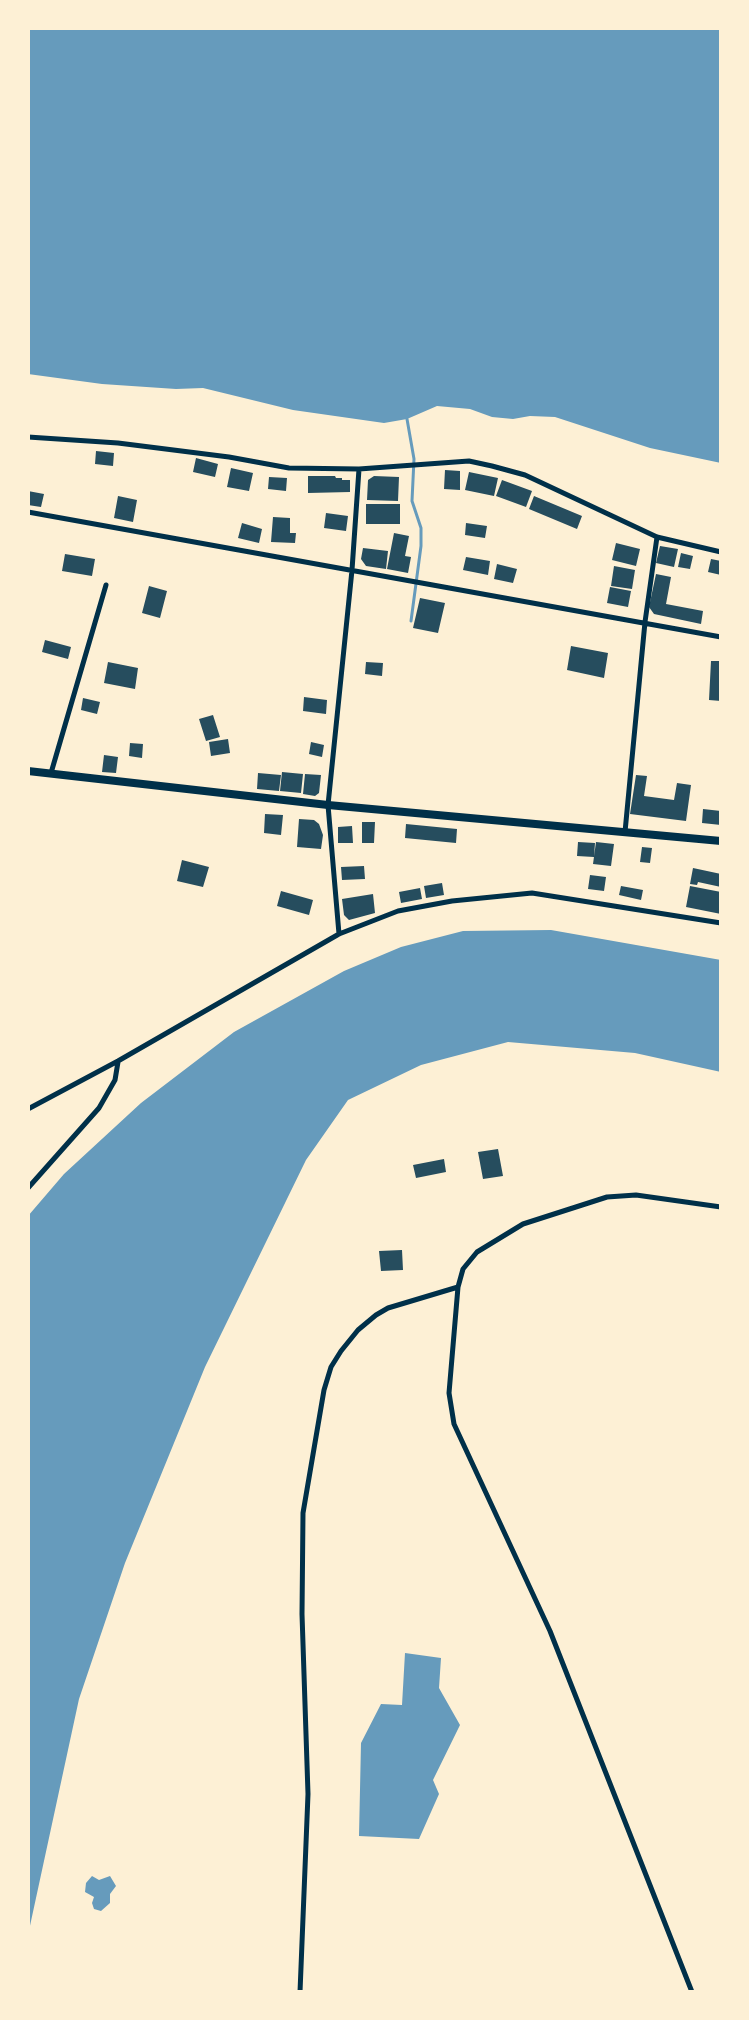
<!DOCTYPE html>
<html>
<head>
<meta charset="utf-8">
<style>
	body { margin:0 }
	#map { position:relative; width:749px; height:2020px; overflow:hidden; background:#fdf0d5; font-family:Overpass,sans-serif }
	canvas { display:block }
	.frame { position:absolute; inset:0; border:30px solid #fdf0d5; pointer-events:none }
</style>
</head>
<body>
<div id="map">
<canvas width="749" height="2020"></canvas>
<div class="frame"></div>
</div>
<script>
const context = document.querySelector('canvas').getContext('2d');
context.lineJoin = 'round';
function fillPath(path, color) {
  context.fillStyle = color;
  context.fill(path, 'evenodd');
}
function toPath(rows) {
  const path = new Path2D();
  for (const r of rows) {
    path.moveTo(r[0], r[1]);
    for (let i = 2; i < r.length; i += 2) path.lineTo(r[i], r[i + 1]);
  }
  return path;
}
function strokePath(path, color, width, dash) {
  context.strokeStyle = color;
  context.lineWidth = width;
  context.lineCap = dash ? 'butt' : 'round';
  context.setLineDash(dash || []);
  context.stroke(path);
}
const water = toPath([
	[28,28,721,28,721,463,650,448,555,417,530,416,513,419,492,417,470,409,437,406,407,419,384,423,293,410,203,388,176,389,102,384,28,374],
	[551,930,721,960,721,1072,635,1053,508,1042,421,1065,348,1100,306,1160,205,1367,125,1563,79,1699,28,1935,28,1216,64,1174,141,1103,234,1032,344,971,401,947,463,931],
	[405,1653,441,1658,439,1688,460,1725,433,1780,439,1794,419,1839,359,1836,361,1743,381,1704,402,1705],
	[92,1876,99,1880,110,1876,116,1886,110,1894,110,1903,101,1911,94,1909,92,1903,94,1897,85,1892,86,1883]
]);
const stream = toPath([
	[407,419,414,459,412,501,421,528,421,546,411,621]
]);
const building = toPath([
	[96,451,114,453,113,466,95,464],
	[196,458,218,464,215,477,193,472],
	[231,468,253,473,249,491,227,487],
	[445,470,460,471,460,490,444,489],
	[469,472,498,478,494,496,465,490],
	[308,476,335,476,336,478,342,478,342,480,350,480,350,492,308,493],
	[374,476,399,477,398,501,367,500,368,480],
	[269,477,287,478,286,491,268,489],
	[502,480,532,491,526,507,496,496],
	[28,491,44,494,41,507,28,505],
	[118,496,137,500,133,522,114,518],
	[534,496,582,516,577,529,529,509],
	[366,504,400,504,400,524,366,524],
	[326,513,348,516,346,531,324,528],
	[273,517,290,518,290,533,296,533,295,543,271,542],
	[242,523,262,529,259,543,238,538],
	[466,523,487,526,485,538,465,535],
	[394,533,409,536,405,556,411,557,408,573,387,569],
	[616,543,640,549,636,566,612,560],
	[660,546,678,549,674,567,656,563],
	[363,548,388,551,386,569,366,566,361,559],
	[681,553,693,556,690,569,678,567],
	[65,554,95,559,92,576,62,571],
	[466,557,490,561,488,575,463,570],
	[711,559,721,561,721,575,708,572],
	[497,564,517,569,513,583,494,579],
	[614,566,635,570,632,589,611,586],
	[656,574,671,577,666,604,703,611,701,624,654,614,649,607],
	[149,586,167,591,160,618,142,613],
	[610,587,631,591,628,607,607,603],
	[420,598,445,603,438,633,413,628],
	[45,640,71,647,68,659,42,652],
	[571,646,608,653,604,678,567,670],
	[711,661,721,661,721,701,709,700],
	[108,662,138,668,135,689,104,683],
	[366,662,383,663,382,676,365,674],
	[304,697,327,700,326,714,303,711],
	[83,698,100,702,97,714,81,710],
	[213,715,220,737,206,741,199,719],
	[228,739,230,753,211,756,209,742],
	[311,742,324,745,322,757,309,754],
	[130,743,143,744,142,758,129,756],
	[104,755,118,757,116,773,102,772],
	[282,772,303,774,301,793,280,791],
	[258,773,281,775,279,791,257,789],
	[305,774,321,775,319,793,315,796,303,794],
	[636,775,647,776,644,796,674,800,677,783,691,785,686,821,630,814],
	[703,809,721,811,721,825,702,823],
	[265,814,283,815,281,835,264,833],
	[299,819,314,820,319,824,323,835,321,849,297,847],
	[362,822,375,822,374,843,362,843],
	[406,824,457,829,456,843,405,838],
	[352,826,353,843,338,843,338,827],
	[578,842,595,843,594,857,577,856],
	[596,842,614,844,611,866,593,864],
	[642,847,652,848,650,863,640,862],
	[182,860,209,867,203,887,177,881],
	[364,866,365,879,342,880,341,867],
	[693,868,721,874,721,887,698,882,697,885,690,884],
	[590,875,606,877,604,891,588,889],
	[442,883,444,895,426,898,424,886],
	[621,886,643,890,641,900,619,895],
	[690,886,721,892,721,914,686,907],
	[420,888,422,899,401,903,399,892],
	[281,891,313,900,309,915,277,906],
	[373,894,375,913,349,920,344,915,342,899],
	[498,1149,503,1176,483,1179,478,1152],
	[444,1159,446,1172,416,1178,413,1165],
	[402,1250,403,1270,381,1271,379,1251]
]);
const minor = toPath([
	[28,437,118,443,229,457,289,468,359,469,469,461,492,466,525,475,657,537,721,552],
	[28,512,721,637],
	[51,773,106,585],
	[625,832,645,622,657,537],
	[339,934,328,805,352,570,359,469],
	[28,1109,118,1061,339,934,398,911,452,901,532,893,721,923],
	[28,1188,99,1108,115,1080,118,1062],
	[300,1992,308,1794,302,1614,303,1513,324,1390,331,1367,341,1351,358,1330,376,1315,388,1308,458,1287],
	[692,1992,550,1631,454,1424,449,1393,458,1287,463,1269,477,1252,523,1224,607,1197,636,1195,721,1207]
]);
const secondary = toPath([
	[28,771,328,805,721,841]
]);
fillPath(water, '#669bbc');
strokePath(stream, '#669bbc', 3);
fillPath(building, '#264d5e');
strokePath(minor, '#003049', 5);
strokePath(secondary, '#003049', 8);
</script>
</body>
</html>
